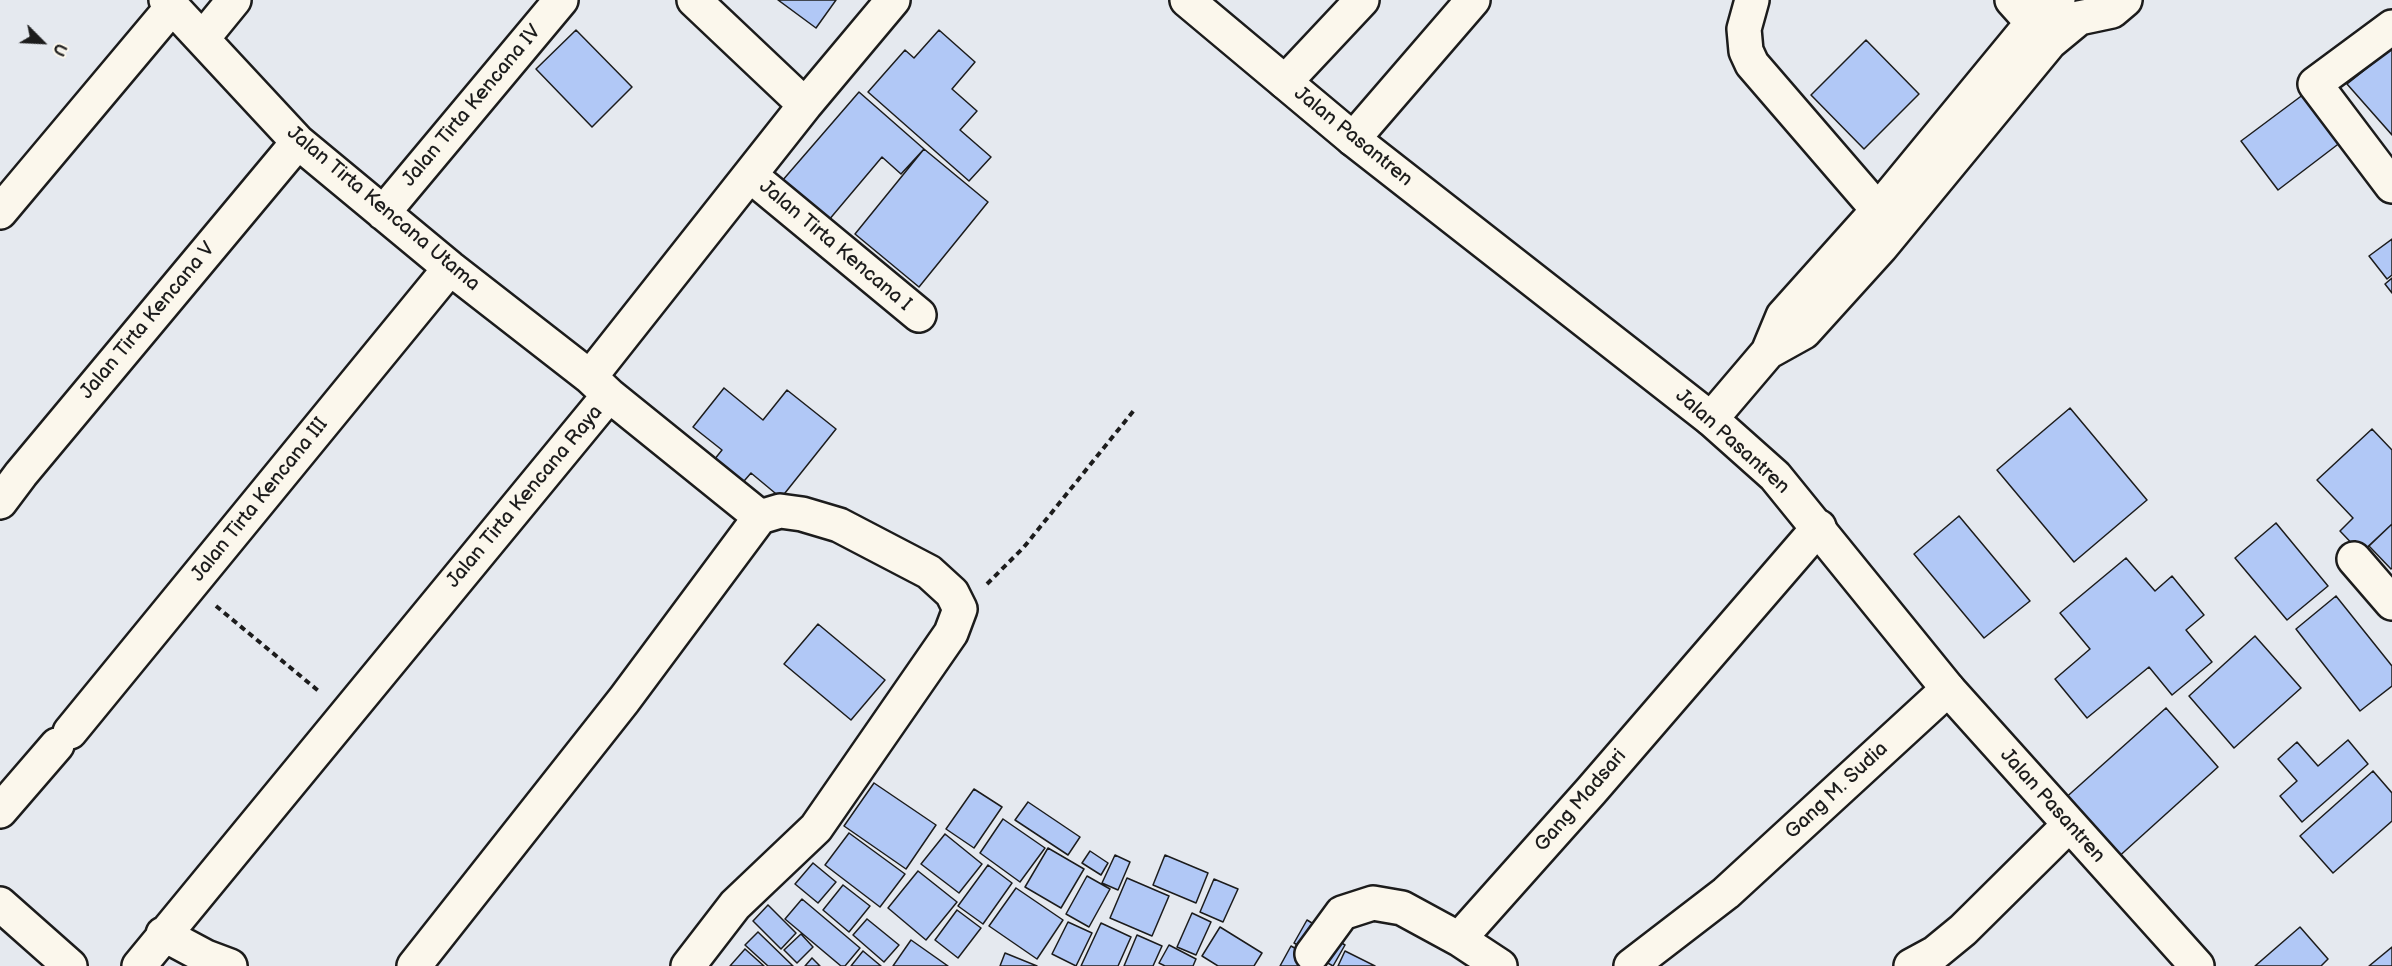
<!DOCTYPE html>
<html>
<head>
<meta charset="utf-8">
<style>
	body { margin:0 }
	#map { position:relative; width:2392px; height:966px; overflow:hidden; background:#e5e9ef; font-family:"Balsamiq Sans",sans-serif }
	canvas { display:block }
	.north { position:absolute; left:12px; top:12px; width:60px; height:60px; -webkit-text-stroke:4px #fbf7ec; paint-order:stroke; rotate:114deg; font-size:16px; font-weight:700; line-height:24px; text-align:center; color:#1c1c1c }
	.north::after { content:''; display:block; margin:auto; width:21px; height:27px; background:#1c1c1c; clip-path:polygon(50% 0,100% 100%,50% 72%,0 100%) }
</style>
</head>
<body>
<div id="map">
<canvas width="2392" height="966"></canvas>
<div class="north">U</div>
</div>
<script>
const context = document.querySelector('canvas').getContext('2d');
context.lineJoin = 'round';
function fillPath(path, color) {
  context.fillStyle = color;
  context.fill(path, 'evenodd');
}
function toPath(rows) {
  const path = new Path2D();
  for (const r of rows) {
    path.moveTo(r[0], r[1]);
    for (let i = 2; i < r.length; i += 2) path.lineTo(r[i], r[i + 1]);
  }
  return path;
}
function strokePath(path, color, width, dash) {
  context.strokeStyle = color;
  context.lineWidth = width;
  context.lineCap = dash ? 'butt' : 'round';
  context.setLineDash(dash || []);
  context.stroke(path);
}
function drawText(font, color, halo, rows, align = 'center') {
  context.font = font + ' "Balsamiq Sans",sans-serif';
  context.lineWidth = 4.5;
  context.setLineDash([]);
  context.textBaseline = 'middle';
  context.strokeStyle = halo;
  context.fillStyle = color;
  for (const [text, x, y, turn = 0] of rows) {
    context.save();
    context.translate(x, y);
    context.rotate((+turn || 0) * Math.PI / 180);
    context.textAlign = isNaN(turn) ? turn : align;
    if (halo) context.strokeText(text, 0, 0);
    context.fillText(text, 0, 0);
    context.restore();
  }
}
const building = toPath([
	[778,0,836,0,816,28,778,0],
	[576,30,632,87,592,127,536,69,576,30],
	[939,30,975,62,952,89,977,111,960,130,991,157,969,181,868,92,905,50,914,58,939,30],
	[1866,40,1919,94,1864,149,1811,95,1866,40],
	[2392,48,2392,135,2347,84,2392,48],
	[859,92,924,149,901,174,882,157,828,221,782,181,859,92],
	[2304,94,2341,142,2278,190,2241,141,2304,94],
	[924,149,988,202,919,287,855,234,924,149],
	[2392,239,2392,275,2387,279,2369,256,2392,239],
	[2392,278,2392,293,2385,284,2392,278],
	[724,388,763,420,787,390,836,429,781,498,751,473,738,488,710,465,722,450,693,427,724,388],
	[2070,408,2147,500,2074,562,1997,470,2070,408],
	[2372,429,2392,450,2392,524,2361,553,2340,531,2353,518,2317,480,2372,429],
	[1959,516,2030,601,1984,638,1914,554,1959,516],
	[2276,523,2328,586,2287,620,2235,558,2276,523],
	[2392,524,2392,568,2391,569,2369,546,2392,524],
	[2126,558,2155,591,2172,576,2204,615,2186,630,2212,662,2172,695,2149,667,2087,718,2055,679,2090,649,2060,613,2126,558],
	[2336,596,2392,666,2392,686,2360,711,2296,629,2336,596],
	[818,624,885,680,851,720,784,664,818,624],
	[2255,636,2301,688,2234,748,2189,696,2255,636],
	[2166,708,2218,767,2115,860,2062,801,2166,708],
	[2348,740,2368,764,2302,822,2280,796,2297,781,2278,759,2297,742,2318,766,2348,740],
	[2373,771,2392,793,2392,821,2333,873,2300,836,2373,771],
	[874,783,936,825,906,869,844,826,874,783],
	[974,789,1002,807,974,848,946,829,974,789],
	[1028,802,1080,837,1068,855,1015,820,1028,802],
	[1003,819,1045,848,1020,882,980,853,1003,819],
	[849,833,905,874,880,907,825,865,849,833],
	[945,834,982,864,959,893,921,864,945,834],
	[1048,848,1084,869,1061,908,1025,887,1048,848],
	[1090,851,1108,863,1101,875,1082,863,1090,851],
	[1115,855,1130,862,1118,890,1102,883,1115,855],
	[1165,855,1208,873,1196,903,1153,885,1165,855],
	[813,863,836,882,818,903,795,884,813,863],
	[988,865,1012,883,983,924,958,906,988,865],
	[918,871,957,902,926,940,888,908,918,871],
	[1087,876,1110,889,1089,927,1066,914,1087,876],
	[1127,878,1169,896,1152,936,1110,918,1127,878],
	[1214,879,1238,889,1223,922,1200,912,1214,879],
	[843,885,870,906,849,932,823,910,843,885],
	[1016,888,1063,920,1037,959,989,926,1016,888],
	[802,899,860,948,845,966,841,966,785,919,802,899],
	[768,905,796,933,781,949,753,921,768,905],
	[957,910,981,928,958,958,935,940,957,910],
	[1192,913,1211,922,1196,955,1177,947,1192,913],
	[867,919,899,945,884,962,853,935,867,919],
	[1307,920,1322,929,1310,952,1294,943,1307,920],
	[1068,922,1092,933,1076,966,1052,954,1068,922],
	[1101,923,1131,937,1118,966,1081,966,1101,923],
	[1220,927,1262,953,1254,966,1218,966,1202,956,1220,927],
	[2300,927,2328,959,2321,966,2255,966,2300,927],
	[758,932,793,966,768,966,745,945,758,932],
	[801,934,813,947,797,963,784,950,801,934],
	[1137,935,1162,946,1153,966,1124,966,1137,935],
	[1328,935,1345,945,1333,966,1317,957,1328,935],
	[911,940,948,966,893,966,911,940],
	[1169,945,1196,959,1193,966,1165,966,1159,963,1169,945],
	[1291,946,1323,964,1322,966,1280,966,1291,946],
	[2392,947,2392,966,2369,966,2392,947],
	[745,949,764,966,730,966,745,949],
	[863,951,881,966,851,966,863,951],
	[1345,951,1375,966,1338,966,1345,951],
	[1005,953,1037,966,1000,966,1005,953],
	[812,958,820,966,805,966,812,958]
]);
const path = toPath([
	[987,584,1024,547,1135,409],
	[216,606,321,693]
]);
const minor = toPath([
	[166,0,298,142,450,268,590,377],
	[694,0,805,105],
	[1752,0,1744,29,1746,51,1752,64,1878,210],
	[2012,0,2047,39],
	[2392,27,2315,84,2392,186],
	[203,38,234,0],
	[1285,82,1362,0],
	[1353,139,1473,0],
	[751,176,919,315],
	[0,212,173,6],
	[383,213,561,0],
	[1768,352,1804,332,1881,247,2050,42,2079,18,2112,11,2125,0],
	[609,395,760,517,780,511,802,514,839,525,929,572,952,593,960,609,951,633,816,828,735,905,688,966],
	[1711,419,1768,352,1783,316,1878,210,2032,23,2058,0],
	[0,502,21,474,298,142],
	[2354,559,2392,603],
	[70,732,450,268],
	[0,811,57,745],
	[0,904,70,966],
	[163,934,206,957,230,966],
	[1459,939,1591,791,1819,527],
	[1312,954,1342,913,1373,903,1402,908,1459,939,1500,966],
	[139,966,609,395,590,377,805,105,893,0],
	[414,966,624,700,760,517],
	[1631,966,1726,893,1948,689],
	[1911,966,1935,953,1963,930,2069,825]
]);
const secondary = toPath([
	[1187,0,1353,139,1711,419,1775,476,1948,689,2197,966]
]);
const streetNames = [
	["Jalan Tirta Kencana IV",472,106,-50],
	["Jalan Pasantren",1353,137,39],
	["Jalan Tirta Kencana Utama",383,209,40],
	["Jalan Tirta Kencana I",835,246,40],
	["Jalan Tirta Kencana V",148,321,-50],
	["Jalan Pasantren",1732,442,42],
	["Jalan Tirta Kencana Raya",525,497,-50],
	["Jalan Tirta Kencana III",260,500,-51],
	["Gang M. Sudia",1837,791,-43],
	["Gang Madsari",1581,801,-49],
	["Jalan Pasantren",2052,806,48]
];
fillPath(building, '#b1c8f6');
strokePath(building, '#1c1c1c', 1.5);
strokePath(minor, '#1c1c1c', 38);
strokePath(secondary, '#1c1c1c', 38);
strokePath(path, '#1c1c1c', 4, [6, 4.5]);
strokePath(minor, '#fbf7ec', 33);
strokePath(secondary, '#fbf7ec', 33);
drawText('20px', '#1c1c1c', '#fbf7ec', streetNames);
</script>
</body>
</html>
